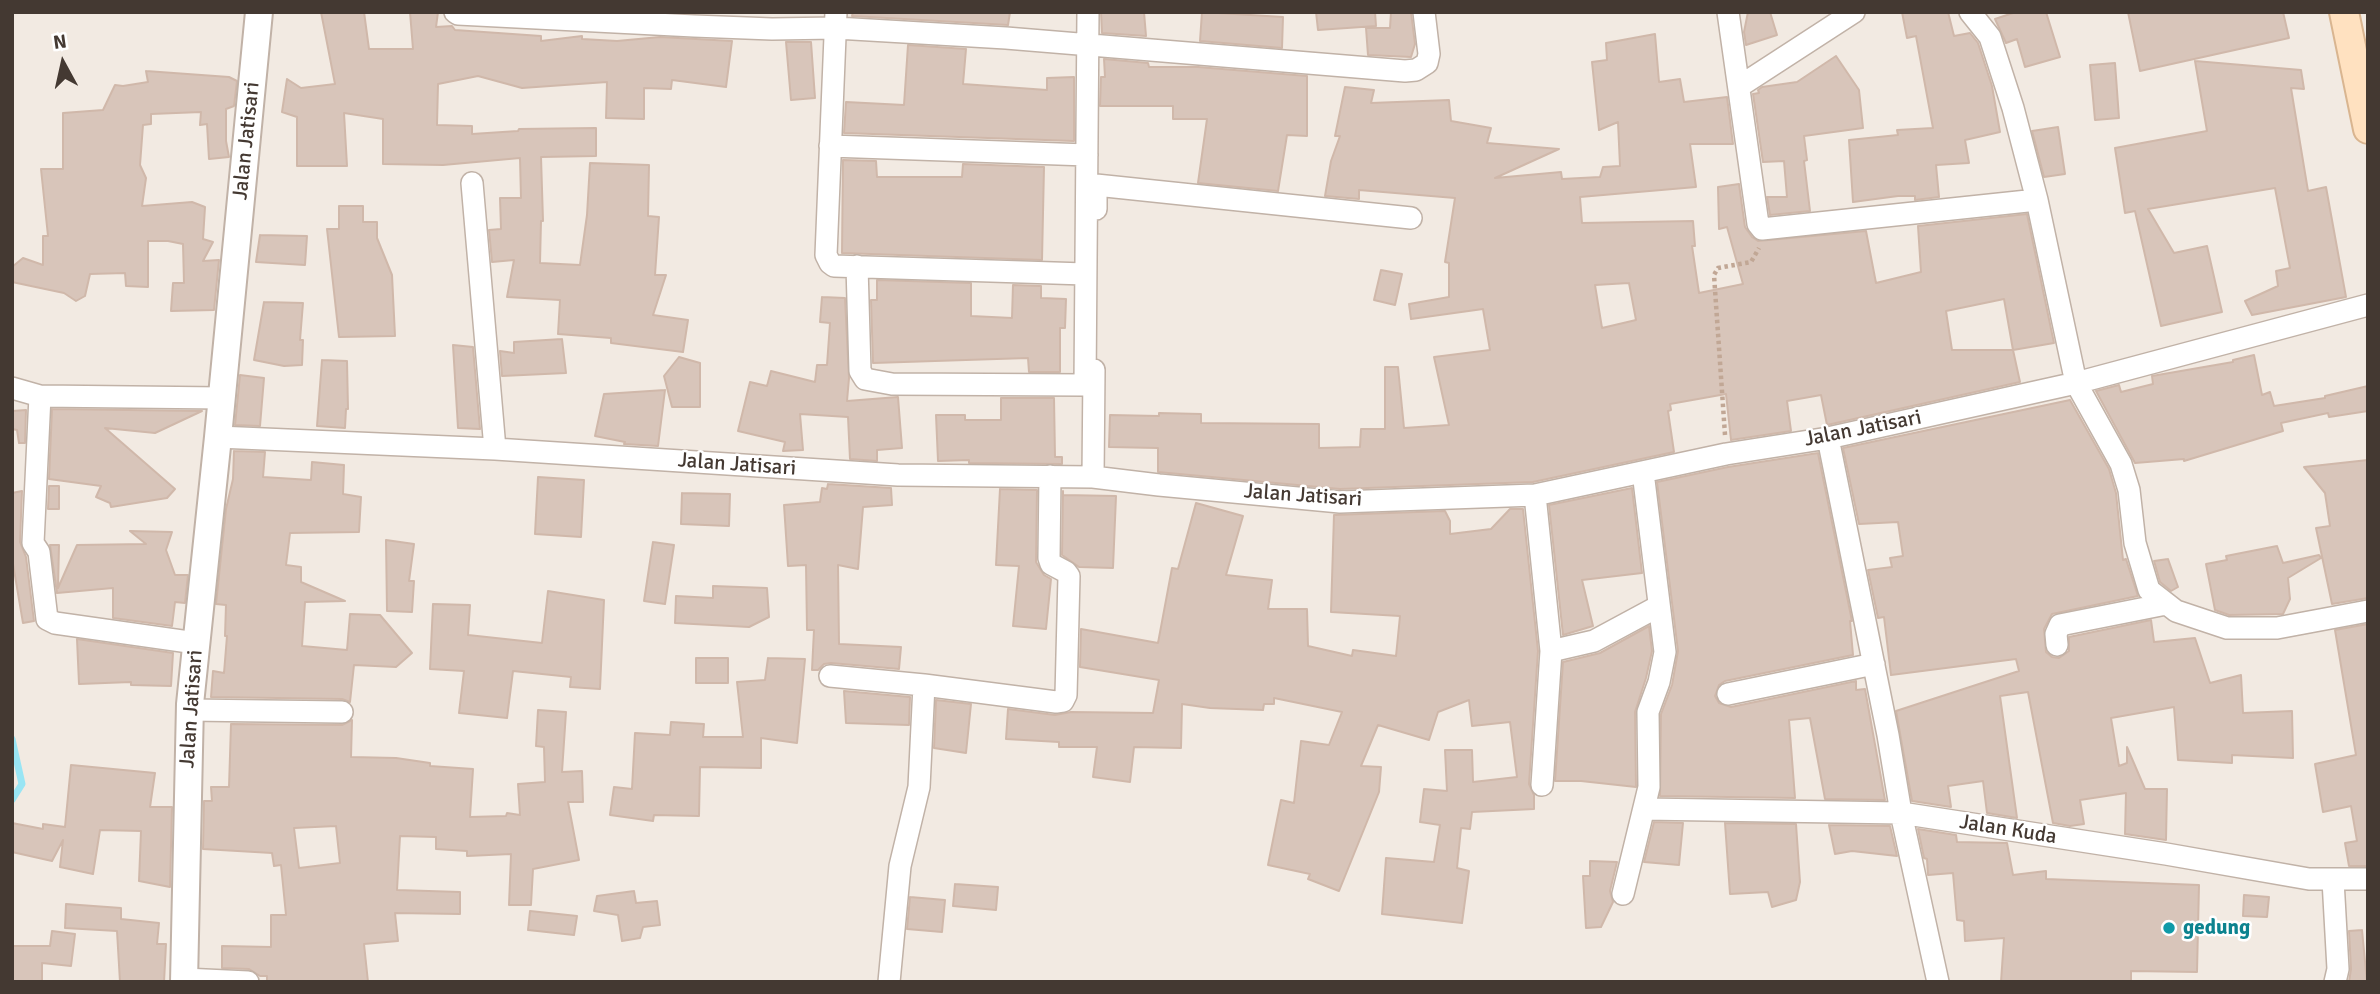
<!DOCTYPE html>
<html>
<head>
<meta charset="utf-8">
<style>
	body { margin:0 }
	#map { position:relative; width:2380px; height:994px; overflow:hidden; background:#f2eae2; font-family:Signika,sans-serif }
	canvas { display:block }
	.frame { position:absolute; inset:0; border:14px solid #443932; pointer-events:none }
	.north { position:absolute; left:28px; top:28px; width:70px; height:70px; -webkit-text-stroke:5px #fff; paint-order:stroke; rotate:352deg; font-size:19px; font-weight:700; line-height:28px; text-align:center; color:#443932 }
	.north::after { content:''; display:block; margin:auto; width:24px; height:32px; background:#443932; clip-path:polygon(50% 0,100% 100%,50% 72%,0 100%) }
</style>
</head>
<body>
<div id="map">
<canvas width="2380" height="994"></canvas>
<div class="frame"></div>
<div class="north">N</div>
</div>
<script>
const context = document.querySelector('canvas').getContext('2d');
context.lineJoin = 'round';
function toPath(rows) {
  const path = new Path2D();
  for (const r of rows) {
    path.moveTo(r[0], r[1]);
    for (let i = 2; i < r.length; i += 2) path.lineTo(r[i], r[i + 1]);
  }
  return path;
}
function strokePath(path, color, width, dash) {
  context.strokeStyle = color;
  context.lineWidth = width;
  context.lineCap = dash ? 'butt' : 'round';
  context.setLineDash(dash || []);
  context.stroke(path);
}
function fillPath(path, color) {
  context.fillStyle = color;
  context.fill(path, 'evenodd');
}
function drawText(font, color, halo, rows, align = 'center') {
  context.font = font + ' Signika,sans-serif';
  context.lineWidth = 5;
  context.setLineDash([]);
  context.textBaseline = 'middle';
  context.strokeStyle = halo;
  context.fillStyle = color;
  for (const [text, x, y, turn = 0] of rows) {
    context.save();
    context.translate(x, y);
    context.rotate((+turn || 0) * Math.PI / 180);
    context.textAlign = isNaN(turn) ? turn : align;
    if (halo) context.strokeText(text, 0, 0);
    context.fillText(text, 0, 0);
    context.restore();
  }
}
const stream = toPath([
	[12,739,22,784,12,800]
]);
const building = toPath([
	[321,12,364,12,369,49,413,49,410,12,438,12,436,27,452,26,455,30,541,36,541,41,582,36,582,39,617,41,660,37,732,41,726,87,672,80,671,89,644,88,644,119,606,118,607,82,522,88,478,76,438,84,437,125,472,126,472,134,518,131,519,129,596,128,596,156,541,157,543,221,541,221,540,263,580,265,587,215,590,163,649,165,648,216,659,217,655,275,666,275,653,315,688,320,683,352,611,343,611,338,558,334,560,300,507,297,514,260,492,262,489,230,501,229,500,198,521,198,520,158,443,165,383,164,383,119,344,113,347,166,297,166,297,117,282,112,287,79,301,88,335,84,321,12],
	[853,12,1010,12,1008,25,852,16,853,12],
	[1101,12,1144,12,1146,36,1102,33,1101,12],
	[1202,12,1283,17,1282,48,1200,41,1202,12],
	[1316,12,1375,12,1376,26,1318,30,1316,12],
	[1391,12,1411,12,1415,44,1411,57,1368,55,1366,28,1390,28,1391,12],
	[1748,12,1770,12,1777,35,1746,45,1744,32,1748,12],
	[1902,12,1948,12,1954,36,1970,33,1978,43,1992,86,2000,132,1965,140,1969,163,1936,165,1939,197,1915,200,1915,196,1898,196,1853,202,1849,140,1898,135,1897,130,1933,128,1916,36,1907,38,1902,12],
	[2016,12,2046,12,2060,57,2025,67,2017,39,2006,43,1995,19,2016,12],
	[2128,12,2283,12,2289,38,2140,71,2128,12],
	[1655,34,1659,82,1680,79,1684,102,1727,97,1733,144,1690,144,1696,187,1580,197,1582,223,1693,221,1695,246,1692,246,1699,293,1743,284,1727,227,1719,229,1718,187,1739,184,1745,227,1752,237,1758,241,1866,231,1876,283,1921,272,1918,226,2027,214,2054,343,2013,350,2020,382,1827,425,1821,395,1787,401,1791,431,1731,440,1726,394,1670,404,1671,410,1668,411,1674,452,1533,482,1340,489,1158,472,1158,448,1109,447,1110,415,1159,416,1159,413,1201,414,1201,423,1319,424,1319,448,1360,447,1361,429,1385,429,1385,367,1398,367,1404,428,1449,425,1434,357,1490,350,1483,309,1411,319,1409,304,1449,297,1449,263,1445,262,1455,198,1359,190,1359,199,1325,196,1331,161,1340,136,1335,136,1345,87,1374,90,1371,103,1449,100,1451,121,1491,128,1487,143,1559,149,1495,178,1561,172,1562,179,1600,177,1603,167,1620,166,1618,122,1599,130,1592,62,1607,60,1606,43,1655,34],
	[1629,283,1636,320,1602,328,1595,285,1629,283],
	[2004,299,2013,350,1952,350,1946,311,2004,299],
	[786,42,811,42,815,98,791,100,786,42],
	[908,45,966,49,963,84,1047,90,1047,78,1074,77,1074,141,844,133,846,102,904,105,908,45],
	[1836,56,1859,90,1863,128,1804,136,1807,160,1804,161,1810,211,1770,215,1767,197,1787,197,1784,161,1763,162,1753,94,1759,93,1758,90,1762,87,1797,82,1836,56],
	[1104,59,1148,63,1149,67,1198,67,1307,76,1307,136,1287,135,1278,191,1198,183,1207,119,1173,119,1173,106,1100,106,1101,77,1105,77,1104,59],
	[2195,61,2301,70,2304,89,2291,88,2308,191,2326,187,2346,297,2252,315,2245,301,2278,286,2276,271,2290,268,2275,188,2148,209,2174,253,2207,246,2222,312,2161,326,2135,211,2125,213,2115,148,2207,131,2195,61],
	[2115,63,2119,118,2095,120,2090,65,2115,63],
	[146,71,229,77,237,81,234,106,226,109,226,141,229,157,209,159,207,124,200,125,201,112,151,114,151,124,143,125,140,165,146,178,142,206,192,202,205,207,203,239,213,242,203,261,219,260,214,310,171,311,173,283,184,283,183,244,168,241,148,241,148,287,126,286,125,273,90,274,85,296,76,301,64,293,12,282,12,267,23,258,43,265,43,236,48,236,41,169,63,169,63,113,103,110,115,85,123,86,148,82,146,71],
	[2058,127,2065,174,2044,177,2032,131,2058,127],
	[843,160,876,161,877,177,962,177,963,164,1044,167,1042,260,842,253,843,160],
	[339,206,363,206,363,222,377,222,377,238,392,275,395,336,339,337,327,229,339,229,339,206],
	[260,235,307,236,305,265,256,262,260,235],
	[1381,270,1402,274,1395,305,1374,300,1381,270],
	[877,280,971,283,971,316,1012,318,1013,285,1041,286,1041,298,1066,299,1065,328,1060,328,1060,372,1029,372,1028,358,873,363,871,300,877,300,877,280],
	[822,297,845,298,849,378,847,401,898,397,902,448,877,450,877,461,850,459,848,417,800,414,803,450,783,451,785,442,738,431,750,382,767,386,771,371,815,382,817,365,827,365,830,323,820,322,822,297],
	[264,302,303,303,300,340,303,340,302,365,284,366,254,360,264,302],
	[562,339,566,373,502,376,500,351,514,353,514,342,562,339],
	[453,345,473,347,480,429,458,428,453,345],
	[2254,355,2262,395,2270,392,2274,406,2325,398,2325,396,2368,386,2368,411,2329,417,2328,413,2281,423,2283,431,2184,461,2184,459,2135,463,2096,391,2119,385,2121,392,2153,384,2152,376,2233,362,2233,360,2254,355],
	[679,357,700,363,700,407,672,407,664,376,679,357],
	[322,360,347,361,348,409,346,409,345,428,317,426,322,360],
	[240,375,264,378,260,426,235,425,240,375],
	[665,390,658,446,624,444,625,442,595,436,604,394,665,390],
	[1001,398,1054,398,1055,457,1062,457,1062,464,969,463,969,460,938,461,936,415,965,415,965,420,1001,420,1001,398],
	[2070,400,2109,469,2116,493,2123,560,2126,559,2138,596,2052,614,2044,629,2046,652,2052,657,2059,658,2069,651,2069,637,2151,620,2154,642,2195,638,2210,683,2241,675,2243,713,2292,711,2293,758,2232,755,2232,763,2178,760,2174,707,2111,718,2119,766,2127,763,2127,747,2145,789,2167,789,2166,840,2125,834,2126,793,2080,800,2084,824,2070,826,2053,823,2028,692,2000,696,2017,818,1987,813,1983,781,1948,786,1951,807,1912,801,1896,711,2019,671,2016,659,1891,675,1884,617,1878,618,1868,570,1892,567,1890,558,1903,556,1898,522,1859,524,1843,448,2070,400],
	[52,409,202,411,155,433,105,428,175,489,167,498,111,507,110,503,96,497,101,486,49,479,52,409],
	[26,410,25,443,19,443,17,430,12,429,12,411,26,410],
	[234,451,265,452,263,477,311,480,312,462,344,465,343,494,361,497,359,532,290,533,286,565,301,567,301,582,345,601,305,602,302,646,347,650,350,614,380,615,412,653,396,667,354,665,350,702,342,699,211,697,213,671,224,673,227,636,225,636,226,605,216,604,226,509,233,479,234,451],
	[1818,453,1852,621,1850,621,1853,655,1725,681,1719,685,1715,696,1719,703,1731,707,1856,681,1856,690,1865,689,1885,800,1825,799,1810,718,1789,720,1795,798,1660,796,1661,714,1672,685,1678,651,1657,482,1728,467,1818,453],
	[2368,460,2368,598,2332,604,2316,528,2330,526,2325,493,2304,467,2368,460],
	[538,477,584,480,581,537,535,534,538,477],
	[828,484,891,488,892,505,863,507,858,569,838,565,839,644,901,647,899,669,831,663,824,664,818,670,812,670,814,630,807,630,806,565,788,566,784,505,820,502,822,488,827,489,828,484],
	[49,486,59,486,59,509,48,509,49,486],
	[1632,488,1642,573,1582,580,1593,626,1563,635,1549,505,1632,488],
	[1000,489,1037,490,1036,562,1044,575,1051,579,1046,629,1013,626,1019,566,996,565,1000,489],
	[22,491,20,542,26,557,34,621,23,623,12,558,12,493,22,491],
	[1063,491,1063,495,1116,496,1113,568,1079,567,1062,555,1063,491],
	[682,493,730,494,729,526,681,524,682,493],
	[1196,503,1243,516,1226,575,1272,580,1268,609,1307,609,1308,646,1352,656,1353,650,1396,656,1400,616,1331,612,1334,515,1445,511,1450,521,1450,534,1491,529,1510,509,1523,509,1538,651,1529,784,1534,795,1534,809,1472,812,1470,829,1461,828,1457,868,1469,871,1462,923,1382,914,1386,858,1434,862,1440,825,1420,822,1424,789,1447,791,1445,750,1472,750,1473,782,1517,777,1510,722,1472,726,1469,700,1438,712,1429,740,1378,725,1361,766,1381,767,1379,792,1339,891,1308,879,1310,874,1268,865,1281,800,1294,803,1301,741,1329,745,1342,712,1274,698,1274,704,1264,704,1263,710,1210,708,1182,704,1181,748,1134,747,1130,782,1093,777,1097,747,1059,747,1059,742,1006,739,1008,709,1055,715,1071,712,1153,713,1159,680,1080,667,1081,629,1158,643,1172,568,1178,569,1196,503],
	[130,531,172,532,166,550,175,575,188,575,185,603,175,602,172,626,113,618,113,588,57,593,50,545,59,545,58,588,77,545,146,544,130,531],
	[386,540,414,544,409,581,414,581,412,612,387,611,386,540],
	[653,542,674,545,665,604,644,601,653,542],
	[2277,546,2283,563,2319,555,2321,558,2288,578,2290,599,2283,614,2229,615,2215,610,2206,564,2227,560,2226,556,2277,546],
	[2168,559,2178,587,2171,591,2160,582,2154,561,2168,559],
	[713,586,767,588,769,617,749,627,675,623,676,596,713,598,713,586],
	[548,591,604,600,600,689,570,687,571,677,513,671,507,718,459,713,464,671,430,669,433,604,470,605,468,635,542,643,548,591],
	[2368,624,2368,866,2349,866,2345,843,2357,841,2351,806,2323,812,2315,764,2356,755,2335,630,2368,624],
	[1649,626,1652,651,1646,678,1635,712,1636,787,1581,781,1555,781,1563,662,1600,653,1649,626],
	[77,639,173,653,171,686,131,685,131,682,79,684,77,639],
	[696,658,728,658,728,683,696,683,696,658],
	[768,658,805,659,797,743,761,738,761,768,700,767,699,816,654,815,653,821,610,815,614,787,632,789,635,733,670,735,671,722,704,724,703,737,743,737,737,682,765,680,768,658],
	[844,691,910,697,909,725,846,723,844,691],
	[936,700,971,704,966,753,934,748,936,700],
	[538,710,566,712,562,772,582,771,583,802,568,802,579,860,533,869,531,905,509,905,511,854,467,856,467,851,436,849,436,837,400,836,397,890,460,892,460,914,395,913,398,941,364,944,368,982,267,982,267,976,260,976,249,969,222,968,222,946,271,947,271,915,286,915,281,865,274,866,272,853,203,849,204,801,212,801,211,787,229,787,231,724,342,725,352,720,351,757,396,758,430,763,430,766,473,769,470,817,506,816,507,813,520,815,518,784,545,782,544,747,536,746,538,710],
	[336,826,340,863,299,868,294,828,336,826],
	[71,765,155,773,150,807,172,807,170,887,139,881,141,831,100,830,93,874,60,867,63,840,52,861,12,852,12,823,43,829,43,824,65,827,71,765],
	[1654,822,1683,823,1679,865,1644,862,1654,822],
	[1725,823,1796,824,1800,882,1796,900,1772,907,1768,892,1730,894,1725,823],
	[1829,825,1890,826,1897,856,1852,851,1835,854,1829,825],
	[1918,829,1956,835,1957,842,2007,843,2013,875,2046,871,2046,879,2199,885,2197,972,2131,971,2131,982,2001,982,2004,938,1965,941,1964,921,1957,920,1953,873,1928,875,1927,859,1924,858,1918,829],
	[1590,861,1617,862,1610,891,1613,902,1601,927,1586,928,1583,876,1590,876,1590,861],
	[955,884,998,887,996,910,953,906,955,884],
	[634,891,636,903,657,901,660,925,643,927,640,938,622,941,618,915,594,911,597,896,634,891],
	[2244,895,2269,897,2267,917,2243,916,2244,895],
	[910,897,945,900,942,932,907,929,910,897],
	[66,904,121,908,121,919,159,923,157,944,166,944,164,982,120,982,117,931,65,928,66,904],
	[530,911,577,916,574,935,528,930,530,911],
	[2362,930,2367,982,2349,982,2351,969,2349,931,2362,930],
	[52,931,75,934,71,966,42,963,42,982,12,982,12,946,50,946,52,931]
]);
const path = toPath([
	[1725,435,1714,275,1718,268,1751,262,1759,248]
]);
const minor = toPath([
	[455,12,458,14,694,26,772,29,836,28,1006,38,1405,71,1416,70,1427,63,1429,54,1424,12],
	[836,12,826,255,830,263,834,266,1085,274],
	[1728,12,1758,224,1762,229,2037,200],
	[1970,12,1990,37,2013,108,2037,200,2076,383,2121,464,2129,490,2135,543,2149,590,2176,611,2227,628,2277,628,2368,611],
	[1740,86,1854,12],
	[830,146,1087,155],
	[472,183,495,449],
	[1096,209,1096,185,1411,218],
	[857,266,860,371,865,379,892,384,1085,385,1088,12],
	[12,388,40,396,222,398],
	[40,396,33,543,39,552,47,619,55,623,196,643],
	[218,437,495,449,898,475,1093,477,1159,485,1340,502,1535,495,1726,454,1828,438,2076,383,2368,305],
	[1828,438,1888,735,1901,813,1938,982],
	[1093,477,1094,370],
	[1535,495,1551,651,1542,785],
	[2057,645,2056,634,2060,625,2166,604],
	[1551,651,1594,641,1659,606],
	[830,676,924,685,1056,702,1063,701,1066,695,1069,576,1066,572,1051,564,1049,558,1050,476],
	[1728,694,1874,664],
	[189,710,342,712],
	[1644,809,1901,813,2166,854,2309,879,2368,879],
	[2333,880,2338,969,2335,982],
	[1623,894,1649,787,1648,712,1659,682,1665,652,1643,472],
	[184,979,248,982],
	[889,982,900,866,919,787,924,685]
]);
const tertiary = toPath([
	[184,982,190,704,218,437,259,12]
]);
const secondary = toPath([
	[2344,12,2368,129]
]);
const markers = [
	[2169,928,7,"#0f9aa8"]
];
const streetNames = [
	["Jalan Jatisari",247,141,-84],
	["Jalan Jatisari",1863,429,-11],
	["Jalan Jatisari",737,465,4],
	["Jalan Jatisari",1303,496,4],
	["Jalan Jatisari",192,709,-86],
	["Jalan Kuda",2008,830,9]
];
const cultureNames = [
	["gedung",2183,928]
];
strokePath(stream, '#99e5f4', 7);
fillPath(building, '#d8c5ba');
strokePath(building, '#d0b8aa', 2);
strokePath(minor, '#c1b2a7', 24);
strokePath(tertiary, '#c1b2a7', 30);
strokePath(secondary, '#d9b590', 32);
strokePath(path, '#c1a795', 4.5, [3.5, 3.5]);
strokePath(minor, '#fff', 21);
strokePath(tertiary, '#fff', 26);
strokePath(secondary, '#ffe1c0', 28);
for (const [x, y, r, color] of markers) {
  const dot = new Path2D();
  dot.arc(x, y, r, 0, 2 * Math.PI);
  context.fillStyle = color;
  context.fill(dot);
  strokePath(dot, '#fff', 2.5);
}
drawText('21px', '#443932', '#fff', streetNames);
drawText('bold 21px', '#0d838f', '#fff', cultureNames, 'left');
</script>
</body>
</html>
